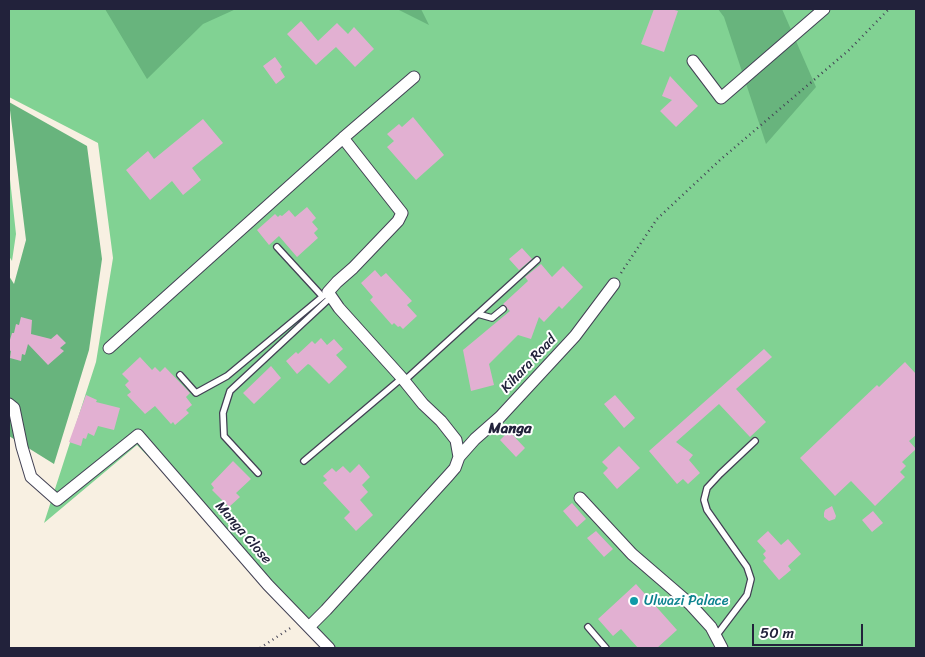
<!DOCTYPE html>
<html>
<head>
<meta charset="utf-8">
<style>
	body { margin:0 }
	#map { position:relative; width:925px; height:657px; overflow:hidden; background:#f8f0e2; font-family:Sriracha,sans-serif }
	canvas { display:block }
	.frame { position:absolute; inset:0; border:10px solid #22223b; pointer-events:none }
	.scale { position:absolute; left:752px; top:624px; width:111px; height:22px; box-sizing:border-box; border:2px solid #22223b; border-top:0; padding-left:6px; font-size:15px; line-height:18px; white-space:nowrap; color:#22223b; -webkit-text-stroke:4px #fff; paint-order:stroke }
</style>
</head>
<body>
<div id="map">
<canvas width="925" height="657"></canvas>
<div class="frame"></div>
<div class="scale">50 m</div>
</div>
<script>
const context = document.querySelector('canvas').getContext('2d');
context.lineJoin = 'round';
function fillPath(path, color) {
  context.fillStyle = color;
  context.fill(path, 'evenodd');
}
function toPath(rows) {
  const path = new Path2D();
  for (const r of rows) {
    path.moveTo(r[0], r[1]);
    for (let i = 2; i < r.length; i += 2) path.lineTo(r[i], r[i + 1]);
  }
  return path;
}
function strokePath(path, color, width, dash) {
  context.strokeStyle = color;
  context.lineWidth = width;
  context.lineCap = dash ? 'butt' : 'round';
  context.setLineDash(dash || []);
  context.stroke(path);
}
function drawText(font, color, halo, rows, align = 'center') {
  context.font = font + ' Sriracha,sans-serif';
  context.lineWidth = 4;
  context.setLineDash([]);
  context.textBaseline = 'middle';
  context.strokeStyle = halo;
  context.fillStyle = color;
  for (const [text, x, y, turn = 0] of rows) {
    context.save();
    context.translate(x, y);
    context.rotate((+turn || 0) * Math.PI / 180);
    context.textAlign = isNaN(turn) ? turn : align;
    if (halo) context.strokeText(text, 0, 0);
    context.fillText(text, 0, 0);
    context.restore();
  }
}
const green = toPath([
	[9,9,916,9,916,648,333,648,137,445,44,523,96,362,113,258,98,143,9,97],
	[9,170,16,234,12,261,9,256]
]);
const forest = toPath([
	[105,9,236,9,203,24,147,79],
	[397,9,421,9,429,25],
	[718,9,782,9,816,87,766,144,724,17],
	[9,102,87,146,102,259,89,350,54,464,9,436,9,276,14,284,26,240]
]);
const building = toPath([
	[654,9,671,9,678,11,664,52,641,44],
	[301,21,318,41,337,23,348,34,354,27,374,49,355,67,336,47,316,65,287,34],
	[275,57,282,67,280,69,285,77,276,84,263,66],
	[670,76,698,106,676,127,660,111,672,100,662,96],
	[413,117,444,155,416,180,387,147,394,141,387,134,399,124,402,127],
	[203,119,223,143,192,168,201,180,183,195,172,181,150,200,126,170,148,151,154,159],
	[307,207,316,218,312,222,318,229,314,233,318,238,297,257,279,236,269,245,257,230,275,214,278,217,280,215,282,216,289,210,295,217],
	[522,248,532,259,519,270,509,259],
	[541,264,552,277,563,266,583,287,562,309,559,306,544,322,539,317,531,339,518,335,489,364,494,385,471,391,463,350,510,311,503,304,528,281,525,277],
	[375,270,381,277,386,273,412,301,407,305,417,316,403,329,400,326,398,327,394,323,392,325,370,300,373,297,361,283],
	[21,317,32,320,31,334,51,339,57,334,66,343,60,348,64,351,48,365,28,344,25,355,22,354,21,361,10,358,11,351,9,350,9,343,12,333,14,333,16,324,19,325],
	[321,338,327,345,334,339,343,349,336,355,347,367,329,384,310,365,308,364,297,374,286,361,296,352,298,354,312,341,315,344],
	[764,349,772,357,736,389,766,422,750,437,719,404,676,442,693,455,689,460,700,473,688,484,683,479,677,484,649,451],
	[140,357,152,370,155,367,160,372,165,367,190,393,186,397,192,405,186,410,189,413,175,425,173,422,171,424,155,406,145,414,127,395,131,392,125,385,129,381,122,374],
	[905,362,916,374,916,435,909,441,916,449,902,462,906,466,900,472,905,477,875,506,851,481,835,496,800,458,877,385,879,387],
	[271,366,281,378,254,404,243,393],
	[86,395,97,400,96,402,120,408,114,430,98,426,94,436,88,433,86,439,83,438,81,446,69,442],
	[615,395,635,418,624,428,604,404],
	[509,431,525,448,516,457,500,440],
	[619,446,640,468,617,489,603,473,608,468,602,462],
	[233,461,251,479,236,493,240,497,229,507,212,490,214,488,211,484],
	[359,464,370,477,362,485,368,492,360,500,373,515,356,531,344,518,350,512,323,483,327,480,323,476,332,468,336,472,343,466,350,473],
	[572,503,586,519,577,527,563,511],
	[832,506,836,516,835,519,829,521,824,517,824,513,825,510],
	[873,511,883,523,872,532,862,520],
	[596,531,613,549,604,557,587,538],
	[768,531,781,545,788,539,801,554,788,566,791,570,779,580,763,561,766,558,763,554,766,551,757,541],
	[636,584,677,630,657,648,638,648,621,629,613,636,598,619]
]);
const path = toPath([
	[621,273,657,219,720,160,849,50,889,9],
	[260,648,292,627]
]);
const lane = toPath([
	[277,247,322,296],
	[478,314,492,318,503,309],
	[180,375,196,393,227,376,328,292],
	[404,381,537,260],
	[304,461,402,378],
	[258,473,224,436,223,413,230,391,331,297],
	[588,627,606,648],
	[716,636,747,595,751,579,747,567,707,510,704,500,707,488,720,474,755,441]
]);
const street = toPath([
	[693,61,721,98,824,9],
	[109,348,343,138],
	[9,404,14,408,22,447,31,477,57,500,138,435,268,585,329,648],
	[459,457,475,439,500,417,575,336,614,284],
	[580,498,632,554,690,604,711,627,722,648],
	[309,627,326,610,448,476,455,468,459,457,456,440,441,421,423,404,402,378,339,308,328,292,337,282,353,268,398,221,402,213,343,138,414,77]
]);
const markers = [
	[634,601,5,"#0f9aa8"]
];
const streetNames = [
	["Kihara Road",529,364,-47],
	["Manga Close",243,533,49]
];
const cultureNames = [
	["Ulwazi Palace",644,601]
];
const neighbourhoodNames = [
	["Manga",510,429]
];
fillPath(green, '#81d293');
fillPath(forest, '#68b47d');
fillPath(building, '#e2b0d2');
strokePath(lane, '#424154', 8);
strokePath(street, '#424154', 13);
strokePath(path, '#424154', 2.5, [1, 4]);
strokePath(lane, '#fff', 5.5);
strokePath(street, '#fff', 11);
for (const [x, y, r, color] of markers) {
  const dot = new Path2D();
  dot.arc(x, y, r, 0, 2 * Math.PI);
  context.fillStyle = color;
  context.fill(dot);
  strokePath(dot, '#fff', 2);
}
drawText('14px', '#22223b', '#fff', streetNames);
drawText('14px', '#0d838f', '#fff', cultureNames, 'left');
drawText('bold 15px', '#22223b', '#fff', neighbourhoodNames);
</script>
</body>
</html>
